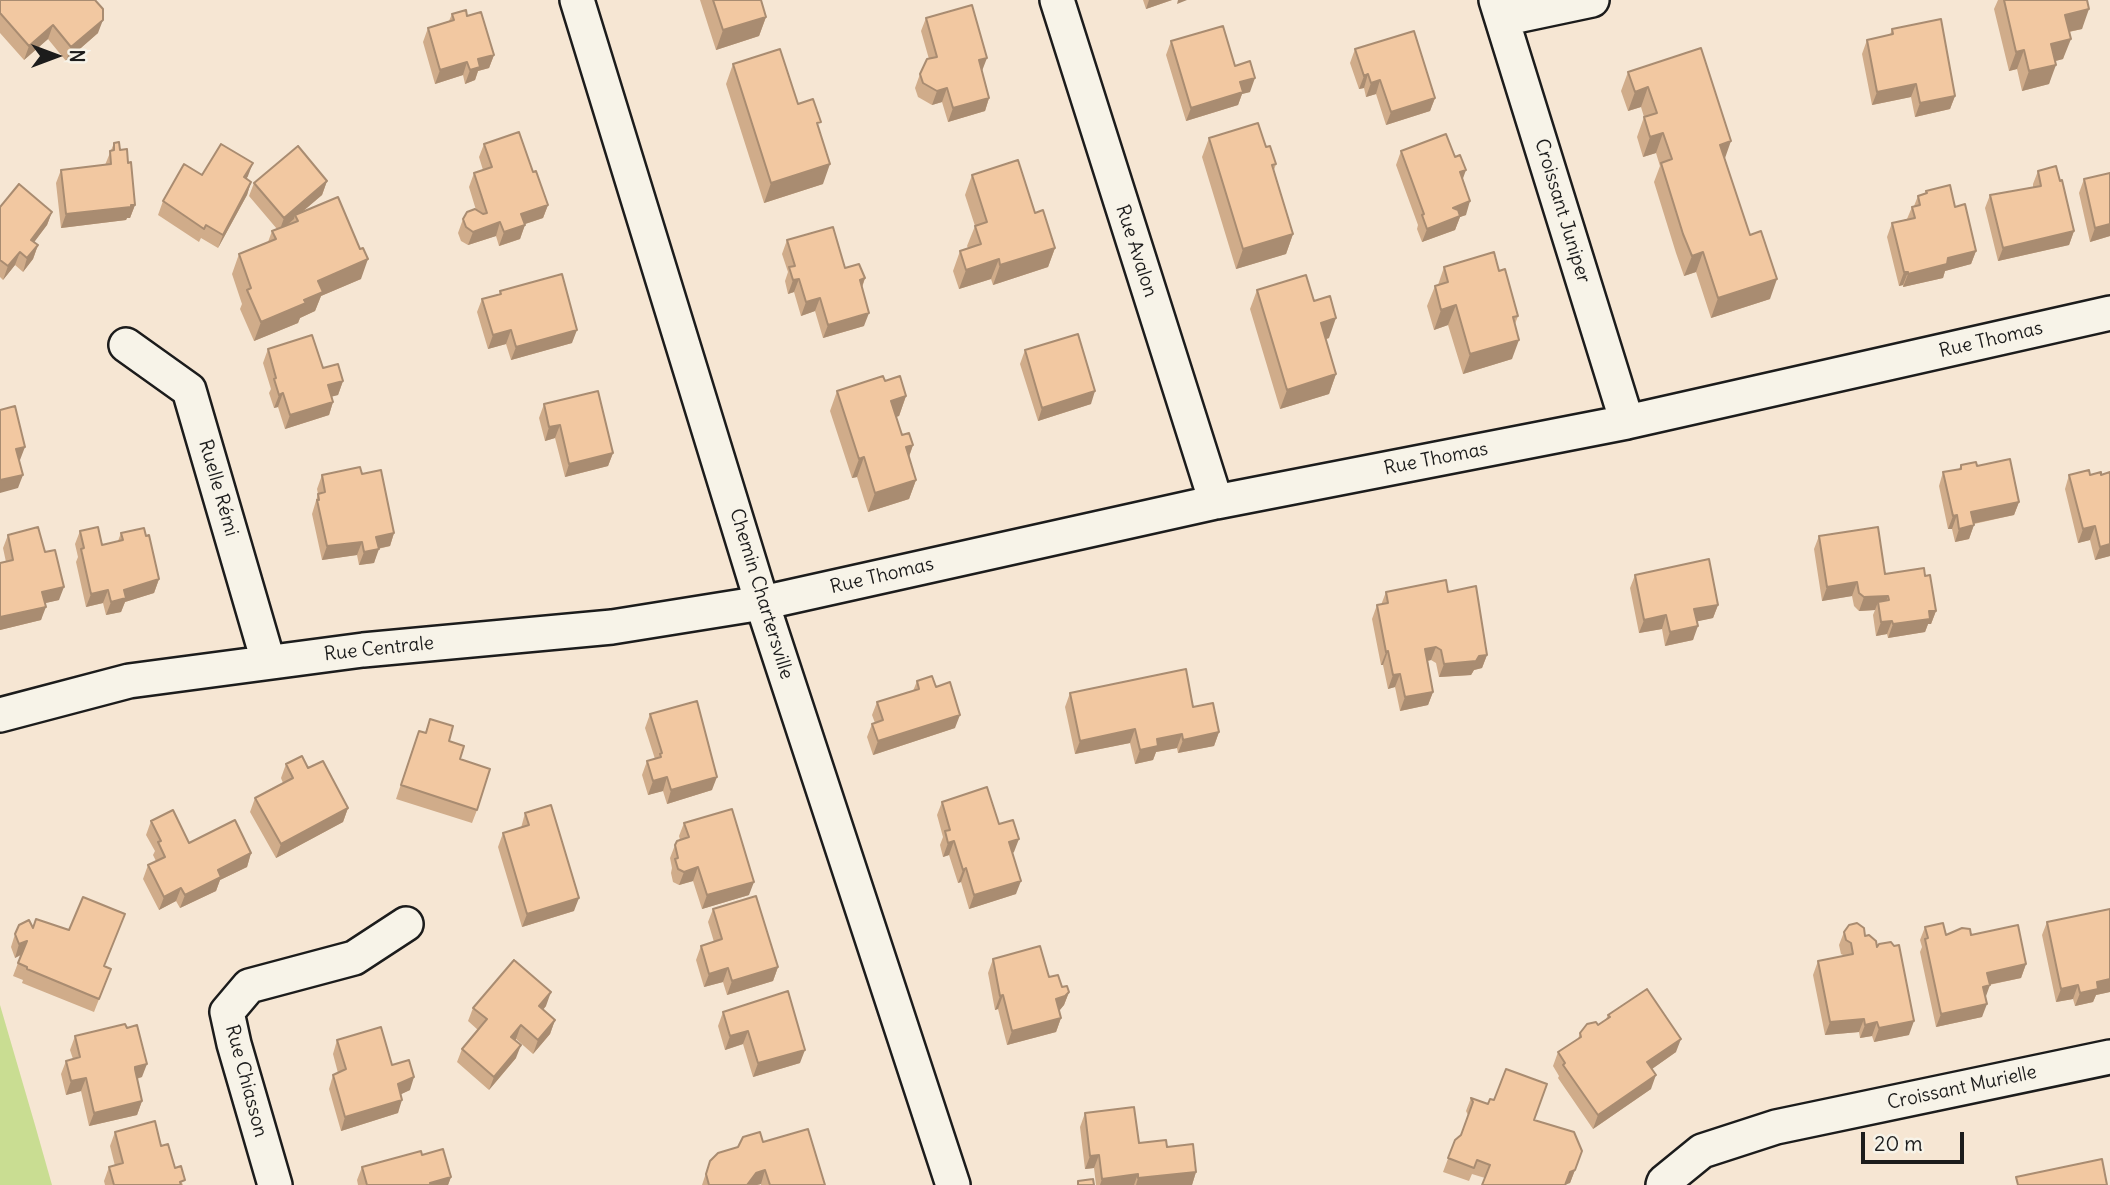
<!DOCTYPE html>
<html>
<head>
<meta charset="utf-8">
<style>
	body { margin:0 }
	#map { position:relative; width:2110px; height:1185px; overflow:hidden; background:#f6e6d3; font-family:Delius,sans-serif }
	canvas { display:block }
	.north { position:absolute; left:21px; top:21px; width:70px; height:70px; -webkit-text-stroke:5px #f7f3e8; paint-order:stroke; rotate:90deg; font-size:19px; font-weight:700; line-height:28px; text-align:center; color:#1c1c1c }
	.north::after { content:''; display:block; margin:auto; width:24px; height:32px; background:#1c1c1c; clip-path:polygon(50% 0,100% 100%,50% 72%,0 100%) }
	.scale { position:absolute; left:1861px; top:1132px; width:103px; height:32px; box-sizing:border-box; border:4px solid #1c1c1c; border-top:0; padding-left:9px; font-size:21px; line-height:24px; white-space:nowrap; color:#1c1c1c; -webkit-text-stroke:5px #f7f3e8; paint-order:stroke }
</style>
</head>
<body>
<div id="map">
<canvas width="2110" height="1185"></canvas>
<div class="north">N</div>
<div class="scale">20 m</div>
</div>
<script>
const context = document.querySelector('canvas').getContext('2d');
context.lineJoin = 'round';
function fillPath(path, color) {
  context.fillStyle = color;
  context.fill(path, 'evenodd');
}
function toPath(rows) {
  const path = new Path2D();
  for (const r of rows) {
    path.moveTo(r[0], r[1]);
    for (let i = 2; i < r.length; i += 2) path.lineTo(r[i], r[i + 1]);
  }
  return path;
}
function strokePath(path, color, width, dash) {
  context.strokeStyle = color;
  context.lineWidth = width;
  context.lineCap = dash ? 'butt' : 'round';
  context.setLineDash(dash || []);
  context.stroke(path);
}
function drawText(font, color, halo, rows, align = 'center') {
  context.font = font + ' Delius,sans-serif';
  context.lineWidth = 5;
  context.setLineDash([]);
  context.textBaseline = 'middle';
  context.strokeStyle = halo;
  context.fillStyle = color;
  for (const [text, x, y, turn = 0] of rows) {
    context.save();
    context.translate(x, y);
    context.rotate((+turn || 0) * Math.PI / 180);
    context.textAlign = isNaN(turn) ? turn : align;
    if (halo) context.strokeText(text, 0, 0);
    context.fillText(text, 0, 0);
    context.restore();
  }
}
const green = toPath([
	[0,1005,35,1125,52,1185,0,1185]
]);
const minor = toPath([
	[577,0,762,603,953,1185],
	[1057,0,1216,502],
	[1496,0,1627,422],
	[1502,19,1592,0],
	[126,345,189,390,268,661],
	[0,715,129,681,363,650,612,627,762,603,1216,502,1627,422,2110,313],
	[275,1185,234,1044,227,1012,249,986,354,958,406,924],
	[1663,1185,1664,1182,1702,1151,1776,1127,2110,1057]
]);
const wall = toPath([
	[0,0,98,33,66,61,48,39,24,60,0,33],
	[700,0,761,0,766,17,759,36,716,50],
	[1143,0,1172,0,1146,9],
	[1998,0,2087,0,2082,29,2069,32,2063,59,2055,61,2049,84,2022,91,2017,69,2009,71,1994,9],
	[452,14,467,16,494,55,489,68,478,71,475,80,465,84,463,75,435,84,423,42,428,28,449,21],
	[926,18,982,71,989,98,985,111,948,122,942,102,932,105,918,97,915,88,920,74,929,59,921,31],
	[1892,29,1955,96,1950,109,1915,117,1911,97,1872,105,1862,54,1867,40,1890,35],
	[1171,41,1235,66,1250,92,1242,94,1238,105,1186,121,1166,55],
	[1701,48,1725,159,1770,299,1711,318,1696,272,1684,276,1676,253,1654,182,1660,166,1656,153,1643,157,1637,137,1644,117,1641,107,1628,111,1621,91,1628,72],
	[1355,49,1435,98,1430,111,1386,125,1376,94,1366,97,1364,88,1359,89,1350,63],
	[733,64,798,104,818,129,823,184,764,203,726,84],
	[1209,138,1266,147,1276,164,1274,170,1293,234,1286,254,1236,269,1202,157],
	[114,143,120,150,128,163,135,205,130,218,127,218,126,220,61,228,56,183,61,170,105,165],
	[484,144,533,172,548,205,543,218,525,224,520,239,499,246,496,236,468,245,461,241,458,233,463,219,476,210,469,187,474,173,483,170,479,157],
	[1401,151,1462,180,1466,215,1460,217,1455,230,1422,242,1417,229,1418,225,1396,165],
	[2038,171,2060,181,2074,231,2069,245,1998,261,1985,208,1990,195,2033,187,2033,184],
	[202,175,248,176,246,179,251,182,247,195,218,248,201,238,199,242,158,215,163,201],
	[972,175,1035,213,1055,248,1048,267,993,285,991,279,959,289,953,271,960,251,968,248,967,246,975,226,965,195],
	[2084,179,2110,236,2090,242,2079,193],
	[327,181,322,195,301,213,361,279,321,296,315,311,300,318,298,323,254,341,240,309,242,304,232,274,239,254,268,242,272,231,277,229,249,196,254,183],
	[1926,191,1955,207,1976,251,1971,264,1945,271,1943,278,1903,287,1903,285,1899,286,1887,237,1892,223,1907,219,1912,207,1914,206,1918,196,1925,194],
	[0,207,52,212,47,225,34,242,38,245,33,259,23,272,15,265,3,280,0,277],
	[787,240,865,278,862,288,864,326,823,338,815,311,801,316,794,292,788,294,785,281,788,272,782,254],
	[1444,267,1499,271,1518,316,1515,324,1512,359,1463,374,1448,325,1434,330,1427,306,1435,286,1438,285],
	[1257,290,1314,301,1329,338,1326,339,1336,374,1329,394,1280,409,1250,309],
	[500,291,572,343,511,360,506,344,488,349,477,312,482,299,499,294],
	[268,349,323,368,343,381,338,395,332,396,333,402,329,415,285,429,278,407,274,408,269,393,271,389,263,363],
	[1025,350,1091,404,1038,421,1020,364],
	[885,381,906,396,899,416,896,417,902,435,913,445,909,457,916,480,909,499,868,512,857,477,852,478,830,411,837,391],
	[544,404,613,453,608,466,565,477,555,438,545,441,539,418],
	[1961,465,1977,466,2019,502,2014,515,1974,524,1969,539,1955,542,1952,529,1948,529,1939,486,1943,472,1959,469],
	[2110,472,2110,556,2095,560,2090,540,2078,543,2065,489,2069,475,2101,475],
	[362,474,394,533,390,546,378,549,374,563,359,565,357,555,322,560,312,514,318,494,317,489,322,475],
	[80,531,102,545,118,541,121,533,159,579,154,593,125,602,121,612,106,615,103,603,86,607,76,562,78,557,75,544],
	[8,535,45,552,59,600,45,603,41,620,0,630,0,563,6,562,3,548],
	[1819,536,1885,574,1925,576,1936,611,1931,624,1928,624,1925,632,1888,638,1887,634,1876,636,1873,615,1875,610,1859,611,1854,606,1852,596,1822,601,1814,549],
	[1635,575,1718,605,1713,618,1697,621,1693,640,1665,646,1662,629,1639,633,1630,588],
	[1386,592,1448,592,1487,655,1482,668,1474,670,1471,675,1439,677,1436,663,1431,660,1428,661,1433,692,1428,705,1400,711,1395,687,1388,689,1383,665,1381,665,1372,619,1377,605,1381,605],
	[917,681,936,687,955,728,873,755,867,737,872,724,875,723,872,715,877,702,913,691],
	[1070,693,1193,707,1219,732,1214,746,1178,753,1177,748,1156,752,1153,760,1135,764,1130,743,1075,754,1065,707],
	[650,714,712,790,667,804,663,791,648,795,642,775,647,761,655,759,645,728],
	[430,719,449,741,460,759,477,810,472,823,396,799,414,745,425,733],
	[286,764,348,808,343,822,276,858,250,812,255,798,283,783,281,778],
	[942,802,999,824,1014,852,1013,853,1016,894,969,909,961,882,958,883,949,855,943,857,940,845,943,837,937,815],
	[525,813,574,911,522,927,498,847,503,833,521,828],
	[151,821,189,843,251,853,247,867,220,880,216,891,180,908,176,901,159,910,143,879,148,865,156,861,153,855,155,851,146,835],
	[684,823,749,895,702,909,693,881,679,885,673,882,671,873,672,868,670,858,675,845,680,840,679,836],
	[713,909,778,967,773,981,727,995,723,982,704,987,696,960,701,946,714,942,708,922],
	[2110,909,2110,992,2096,995,2093,1002,2075,1006,2073,999,2056,1002,2042,935,2047,922],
	[1925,927,1946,935,1971,935,2026,964,2021,978,1989,985,1985,997,1982,1017,1936,1027,1920,952,1922,947,1920,940],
	[33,928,111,969,94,1012,22,983,23,980,13,976,21,955,15,958,11,947,15,934],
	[1844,932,1865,936,1877,947,1909,1035,1874,1042,1872,1036,1860,1038,1859,1032,1825,1035,1813,975,1818,961,1845,956,1841,954,1839,945],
	[993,959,1049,977,1069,992,1064,1005,1059,1010,1061,1018,1056,1032,1007,1045,998,1009,995,1010,988,973],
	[546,1006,543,1010,555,1020,550,1034,533,1054,516,1039,516,1058,489,1090,457,1062,462,1049,478,1030,468,1021,473,1008],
	[723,1012,800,1063,753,1077,743,1044,725,1050,718,1026],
	[1608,1015,1676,1052,1652,1069,1651,1089,1593,1129,1558,1078,1559,1076,1553,1066,1558,1052,1578,1039,1580,1033,1598,1025,1606,1019],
	[75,1036,142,1077,137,1079,142,1101,137,1115,89,1126,81,1091,66,1095,61,1074,66,1061,73,1059,70,1050],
	[337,1040,392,1065,410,1090,401,1094,398,1113,341,1131,329,1089,333,1075,338,1073,333,1054],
	[1471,1098,1534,1120,1582,1151,1570,1183,1485,1178,1472,1174,1469,1181,1443,1172,1455,1140,1461,1135,1468,1115,1466,1111],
	[1085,1113,1139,1143,1167,1147,1196,1172,1192,1185,1096,1185,1094,1168,1085,1169,1080,1127],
	[115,1132,175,1168,183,1185,105,1185,104,1181,109,1167,115,1166,110,1146],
	[763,1142,825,1185,761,1185,761,1184,757,1185,702,1185,710,1161],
	[422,1155,451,1177,448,1185,358,1185,357,1180,362,1167]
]);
const shadedWall = toPath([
	[1149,0,1172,0,1146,9],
	[1178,0,1187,0,1177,4],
	[2089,9,2082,29,2058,34,2065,15],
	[766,17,759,36,716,50,723,30],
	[103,20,98,33,66,61,71,47],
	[53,25,48,39,24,60,29,46],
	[2071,39,2063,59,2044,64,2051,44],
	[2024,50,2017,69,2009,71,2016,52],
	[494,55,489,68,478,71,475,80,465,84,470,70,478,59],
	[987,58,982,71,979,60],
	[467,62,463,75,435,84,440,70],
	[2056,65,2049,84,2022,91,2029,71],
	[1368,74,1364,88,1359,89,1364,76],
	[1255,78,1250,92,1242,94,1238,105,1186,121,1191,108,1240,82],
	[1380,80,1376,94,1366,97,1371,83],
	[1916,84,1911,97,1872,105,1877,92],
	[1648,87,1641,107,1628,111,1635,92],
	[947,88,942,102,932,105,937,91],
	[1955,96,1950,109,1915,117,1920,103],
	[989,98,985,111,948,122,953,108],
	[1435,98,1430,111,1386,125,1391,112],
	[1663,133,1656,153,1643,157,1650,137],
	[1731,141,1724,161,1720,145],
	[253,163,248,176,239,191,244,177],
	[830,164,823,184,764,203,771,183],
	[1466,170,1461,184,1460,172],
	[327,181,322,195,296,217,295,215,294,219,279,232,284,218],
	[251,182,247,195,218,248,223,235],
	[1470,201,1466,215,1460,217,1455,230,1422,242,1427,229,1453,208],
	[131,205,135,205,130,218,127,218,126,220,61,228,66,214],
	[548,205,543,218,516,227,521,214],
	[52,212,47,225,26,253,31,240],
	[500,222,496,236,468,245,473,232],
	[2110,224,2110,236,2090,242,2095,228],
	[525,225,520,239,499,246,504,232],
	[2074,231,2069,245,1998,261,2003,248],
	[1293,234,1286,254,1236,269,1243,249],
	[38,245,33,259,23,272,27,258],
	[1055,248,1048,267,993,285,1000,265],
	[1976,251,1971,264,1945,271,1943,278,1903,287,1908,274,1948,258],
	[20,252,15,265,3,280,8,266],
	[1703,252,1696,272,1684,276,1692,256],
	[368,259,361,279,321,296,315,311,300,318,298,323,254,341,261,322,304,300,318,281],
	[999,259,991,279,959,289,966,270],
	[1904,272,1908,272,1903,285,1899,286],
	[865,278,860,292,860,280],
	[799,279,794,292,788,294,793,280],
	[1777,279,1770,299,1711,318,1718,298],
	[820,298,815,311,801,316,806,302],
	[1456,305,1448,325,1434,330,1441,310],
	[869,313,864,326,823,338,828,325],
	[1336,318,1329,338,1314,343,1321,323],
	[511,330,506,344,488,349,493,335],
	[577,330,572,343,511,360,516,347],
	[1519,340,1512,359,1463,374,1470,354],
	[1336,374,1329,394,1280,409,1287,390],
	[343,381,338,395,323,399,328,385],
	[1095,391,1091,404,1038,421,1042,408],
	[283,393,278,407,274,408,279,395],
	[906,396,899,416,884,421,891,401],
	[333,402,329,415,285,429,290,415],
	[560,425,555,438,545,441,549,427],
	[913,445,906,465,906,447],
	[25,447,20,460,11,463,16,449],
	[613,453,608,466,565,477,569,464],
	[864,457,857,477,852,478,859,459],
	[23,475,18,488,0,493,0,480],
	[916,480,909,499,868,512,875,493],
	[2019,502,2014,515,1966,525,1971,512],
	[1957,515,1952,529,1948,529,1953,516],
	[1974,525,1969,539,1955,542,1959,529],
	[2095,526,2090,540,2078,543,2083,529],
	[394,533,390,546,371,550,376,537],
	[362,542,357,555,322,560,327,546],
	[2110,544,2110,556,2095,560,2100,547],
	[379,549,374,563,359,565,364,552],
	[159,579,154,593,125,602,121,612,106,615,111,602,124,590],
	[1857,582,1852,596,1822,601,1827,587],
	[64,587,59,600,37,605,42,592],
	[108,590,103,603,86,607,91,594],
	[1888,596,1883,610,1878,602,1875,610,1859,611,1864,597],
	[1718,605,1713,618,1690,623,1694,609],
	[46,607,41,620,0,630,0,617],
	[1929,611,1936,611,1931,624,1928,624,1925,632,1888,638,1893,624],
	[1666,615,1662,629,1639,633,1644,620],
	[1892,621,1887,634,1876,636,1881,622],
	[1698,626,1693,640,1665,646,1670,632],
	[1436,647,1431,660,1421,662,1425,649],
	[1388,651,1383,665,1381,665,1386,652],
	[1487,655,1482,668,1474,670,1471,675,1439,677,1444,664],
	[1400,674,1395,687,1388,689,1393,675],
	[1433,692,1428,705,1400,711,1405,697],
	[960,715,955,728,873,755,878,741],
	[1135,729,1130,743,1075,754,1080,741],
	[1219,732,1214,746,1178,753,1183,740],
	[1182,734,1177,748,1156,752,1153,760,1135,764,1140,750,1157,739],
	[667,777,663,791,648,795,653,781],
	[717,777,712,790,667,804,671,790],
	[348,808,343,822,276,858,281,844],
	[1019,839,1014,852,1004,855,1009,842],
	[954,841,949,855,943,857,948,843],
	[251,853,247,867,220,880,216,891,180,908,185,895,218,870],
	[698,867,693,881,679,885,684,872],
	[966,868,961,882,958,883,963,870],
	[1021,881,1016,894,969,909,974,895],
	[754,882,749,895,702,909,707,895],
	[181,888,176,901,159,910,164,897],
	[579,898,574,911,522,927,527,914],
	[27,941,22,954,15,958,19,944],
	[2026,964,2021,978,1982,986,1987,973],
	[778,967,773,981,727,995,732,981],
	[728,968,723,982,704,987,709,974],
	[2110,979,2110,992,2096,995,2093,1002,2075,1006,2080,993,2097,982],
	[1990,985,1985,999,1983,987],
	[2078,985,2073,999,2056,1002,2061,989],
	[551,992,546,1006,534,1020,539,1006],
	[1069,992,1064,1005,1060,1010,1051,1012,1056,999],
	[1003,995,998,1009,995,1010,1000,996],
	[1987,1004,1982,1017,1936,1027,1941,1014],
	[1061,1018,1056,1032,1007,1045,1012,1031],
	[1864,1019,1859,1032,1825,1035,1830,1022],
	[555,1020,550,1034,533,1054,538,1040],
	[1914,1021,1909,1035,1874,1042,1879,1028],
	[1877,1022,1872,1036,1860,1038,1865,1025],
	[521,1025,516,1039,506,1050,511,1037],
	[748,1031,743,1044,725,1050,730,1036],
	[1681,1039,1676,1052,1642,1076,1647,1062],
	[521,1045,516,1058,489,1090,494,1077],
	[805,1050,800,1063,753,1077,758,1063],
	[147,1064,142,1077,130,1080,135,1067],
	[1656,1075,1651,1089,1593,1129,1598,1115],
	[414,1077,410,1090,393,1098,398,1084],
	[86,1078,81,1091,66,1095,71,1081],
	[402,1100,398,1113,341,1131,345,1117],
	[142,1101,137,1115,89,1126,94,1113],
	[1099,1155,1094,1168,1085,1169,1090,1156],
	[765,1170,761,1184,757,1185,747,1185,756,1173],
	[1575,1170,1570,1183,1565,1185,1570,1172],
	[1196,1172,1192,1185,1136,1185,1138,1178],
	[1138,1174,1134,1185,1100,1185,1102,1179],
	[451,1177,448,1185,430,1185,430,1183]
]);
const building = toPath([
	[0,0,95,0,103,9,103,20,71,47,53,25,29,46,0,13,0,0],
	[713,0,761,0,766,17,723,30,713,0],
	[2004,0,2087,0,2089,9,2065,15,2071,39,2051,44,2056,65,2029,71,2024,50,2016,52,2004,0],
	[972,5,987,58,979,60,989,98,953,108,947,88,937,91,923,83,920,74,927,59,937,57,926,18,972,5],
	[466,10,467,16,481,12,494,55,478,59,480,67,470,70,467,62,440,70,428,28,454,20,452,14,466,10],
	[1941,19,1955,96,1920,103,1916,84,1877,92,1867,40,1893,34,1892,29,1941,19],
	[1223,26,1235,66,1250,61,1255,78,1240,82,1243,92,1191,108,1171,41,1223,26],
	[1414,31,1435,98,1391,112,1380,80,1371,83,1368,74,1364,76,1355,49,1414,31],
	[1701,48,1731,141,1720,145,1750,235,1761,231,1777,279,1718,298,1703,252,1692,256,1683,234,1661,163,1672,159,1663,133,1650,137,1644,117,1657,113,1648,87,1635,92,1628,72,1701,48],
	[780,49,798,104,813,99,821,122,817,123,830,164,771,183,733,64,780,49],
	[1258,123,1266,147,1270,146,1276,164,1272,165,1293,234,1243,249,1209,138,1258,123],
	[519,132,533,172,536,171,548,205,521,214,525,225,504,232,500,222,473,232,466,227,463,219,467,212,475,209,483,214,487,213,474,173,492,167,484,144,519,132],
	[1446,134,1455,157,1460,155,1466,170,1460,172,1470,201,1453,208,1458,210,1460,216,1427,229,1422,215,1424,214,1401,151,1446,134],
	[119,142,120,150,127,149,128,163,131,162,135,205,131,205,131,207,66,214,61,170,111,164,110,151,114,150,114,143,119,142],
	[221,144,253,163,244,177,251,182,223,235,206,225,204,229,163,201,184,164,202,175,221,144],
	[298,146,327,181,284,218,254,183,298,146],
	[1018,160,1035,213,1043,210,1055,248,1000,265,999,259,966,270,960,251,981,244,975,226,987,222,972,175,1018,160],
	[2056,166,2060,181,2062,180,2074,231,2003,248,1990,195,2041,186,2038,171,2056,166],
	[2110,173,2110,224,2095,228,2084,179,2110,173],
	[19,184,52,212,31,240,38,245,27,258,20,252,8,266,0,260,0,207,19,184],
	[1950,185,1955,207,1965,204,1976,251,1948,258,1947,264,1908,274,1908,272,1904,272,1892,223,1915,218,1912,207,1920,205,1918,196,1927,193,1926,191,1950,185],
	[338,197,360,249,363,248,368,259,318,281,323,292,304,300,306,303,261,322,247,290,251,288,239,254,276,239,272,231,298,221,295,215,338,197],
	[833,227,845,268,859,264,865,278,860,280,869,313,828,325,820,298,806,302,799,279,793,280,789,267,795,266,787,240,833,227],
	[1494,252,1499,271,1505,269,1518,316,1513,317,1519,340,1470,354,1456,305,1441,310,1435,286,1448,282,1444,267,1494,252],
	[562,274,577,330,516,347,511,330,493,335,482,299,501,294,500,291,562,274],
	[1306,275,1314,301,1330,296,1336,318,1321,323,1336,374,1287,390,1257,290,1306,275],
	[1078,334,1095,391,1042,408,1025,350,1078,334],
	[312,335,323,368,338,364,343,381,328,385,333,402,290,415,283,393,279,395,274,379,276,378,268,349,312,335],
	[883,376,885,381,900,376,906,396,891,401,902,435,909,433,913,445,906,447,916,480,875,493,864,457,859,459,837,391,883,376],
	[598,391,613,453,569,464,560,425,549,427,544,404,598,391],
	[15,406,25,447,16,449,23,475,0,480,0,410,15,406],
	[2010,459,2019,502,1971,512,1974,525,1959,529,1957,515,1953,516,1943,472,1961,469,1961,465,1976,462,1977,466,2010,459],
	[360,467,362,474,381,470,394,533,376,537,379,549,364,552,362,542,327,546,317,500,319,500,318,494,325,492,322,475,360,467],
	[2089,470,2090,475,2101,472,2101,475,2110,472,2110,544,2100,547,2095,526,2083,529,2069,475,2089,470],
	[38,527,45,552,55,550,64,587,42,592,46,607,0,617,0,563,13,560,8,535,38,527],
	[98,527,102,545,123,540,121,533,144,528,146,536,149,535,159,579,124,590,126,598,111,602,108,590,91,594,81,549,84,548,80,531,98,527],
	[1878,527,1885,574,1924,568,1925,576,1930,575,1936,611,1929,611,1930,619,1893,624,1892,621,1881,622,1878,602,1889,600,1888,596,1864,597,1859,593,1857,582,1827,587,1819,536,1878,527],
	[1709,559,1718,605,1694,609,1698,626,1670,632,1666,615,1644,620,1635,575,1709,559],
	[1446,580,1448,592,1476,586,1487,655,1479,656,1476,661,1444,664,1441,650,1436,647,1425,649,1433,692,1405,697,1400,674,1393,675,1388,651,1386,652,1377,605,1388,603,1386,592,1446,580],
	[1186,669,1193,707,1213,703,1219,732,1183,740,1182,734,1157,739,1158,746,1140,750,1135,729,1080,741,1070,693,1186,669],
	[932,676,936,687,950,682,960,715,878,741,872,724,883,720,877,702,919,689,917,681,932,676],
	[697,701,717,777,671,790,667,777,653,781,647,761,661,757,660,754,662,753,650,714,697,701],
	[430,719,453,726,449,741,464,746,460,759,490,769,477,810,401,785,419,731,426,733,430,719],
	[302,756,308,768,323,761,348,808,281,844,255,798,293,778,286,764,302,756],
	[987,787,999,824,1013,820,1019,839,1009,842,1021,881,974,895,966,868,963,870,954,841,948,843,945,831,950,830,942,802,987,787],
	[551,805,579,898,527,914,503,833,529,825,525,813,551,805],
	[732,809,754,882,707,895,698,867,684,872,678,869,675,859,678,858,675,845,677,841,689,837,684,823,732,809],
	[173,810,189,843,235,820,251,853,218,870,221,877,185,895,181,888,164,897,148,865,165,857,158,842,161,841,151,821,173,810],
	[756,896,778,967,732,981,728,968,709,974,701,946,722,939,713,909,756,896],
	[83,897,125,914,104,966,111,969,99,999,27,969,27,967,18,963,27,941,19,944,15,934,19,925,29,920,33,928,36,919,69,930,83,897],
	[2110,909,2110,979,2097,982,2098,989,2080,993,2078,985,2061,989,2047,922,2110,909],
	[1857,923,1864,928,1865,936,1869,935,1876,941,1877,947,1879,944,1891,942,1894,946,1899,945,1914,1021,1879,1028,1877,1022,1865,1025,1864,1019,1830,1022,1818,961,1853,954,1851,943,1846,940,1844,932,1849,925,1857,923],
	[1943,923,1946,935,1962,928,1970,929,1971,935,2018,925,2026,964,1987,973,1990,985,1983,987,1987,1004,1941,1014,1925,939,1928,938,1925,927,1943,923],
	[1040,946,1049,977,1058,975,1062,987,1067,986,1069,992,1065,996,1056,999,1061,1018,1012,1031,1003,995,1000,996,993,959,1040,946],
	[514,960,551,992,539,1006,555,1020,538,1040,521,1025,511,1037,521,1045,494,1077,462,1049,487,1019,473,1008,514,960],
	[1647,989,1681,1039,1647,1062,1656,1075,1598,1115,1563,1065,1565,1063,1558,1052,1581,1037,1580,1033,1587,1024,1596,1022,1598,1025,1610,1017,1608,1015,1647,989],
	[788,991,805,1050,758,1063,748,1031,730,1036,723,1012,788,991],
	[125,1024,127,1028,137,1025,147,1064,135,1067,135,1069,142,1101,94,1113,86,1078,71,1081,66,1061,80,1057,75,1036,125,1024],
	[381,1027,392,1065,409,1060,414,1077,398,1084,402,1100,345,1117,333,1075,346,1069,337,1040,381,1027],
	[1506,1069,1547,1084,1534,1120,1574,1132,1582,1151,1575,1170,1570,1172,1565,1185,1482,1185,1490,1165,1477,1160,1474,1168,1448,1158,1455,1140,1461,1135,1473,1102,1471,1098,1488,1104,1490,1099,1494,1100,1506,1069],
	[1134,1107,1139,1143,1166,1140,1167,1147,1193,1144,1196,1172,1138,1178,1138,1174,1102,1179,1099,1155,1090,1156,1085,1113,1134,1107],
	[155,1121,161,1146,168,1144,175,1168,181,1166,185,1180,180,1182,181,1185,114,1185,109,1167,123,1163,115,1132,155,1121],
	[808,1129,825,1185,770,1185,765,1170,756,1173,747,1185,709,1185,706,1174,710,1161,718,1153,738,1147,743,1137,760,1132,763,1142,808,1129],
	[443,1149,451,1177,430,1183,431,1185,367,1185,362,1167,421,1151,422,1155,443,1149],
	[2102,1159,2107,1185,2018,1185,2016,1177,2102,1159],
	[1093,1179,1094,1185,1078,1185,1078,1181,1093,1179]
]);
const streetNames = [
	["Croissant Juniper",1562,211,73],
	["Rue Avalon",1136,251,72],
	["Rue Thomas",1991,340,-13],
	["Rue Thomas",1436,459,-11],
	["Ruelle Rémi",218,488,74],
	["Rue Thomas",882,576,-13],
	["Chemin Chartersville",761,594,73],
	["Rue Centrale",379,649,-6],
	["Rue Chiasson",246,1081,75],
	["Croissant Murielle",1962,1088,-12]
];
fillPath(green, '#c9dd92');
strokePath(minor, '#1c1c1c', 38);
strokePath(minor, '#f7f3e8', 33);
fillPath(wall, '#d0ac8a');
fillPath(shadedWall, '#a98c71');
fillPath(building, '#f2c8a1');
strokePath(building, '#a98c71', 2);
drawText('19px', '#1c1c1c', '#f7f3e8', streetNames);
</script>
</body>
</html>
